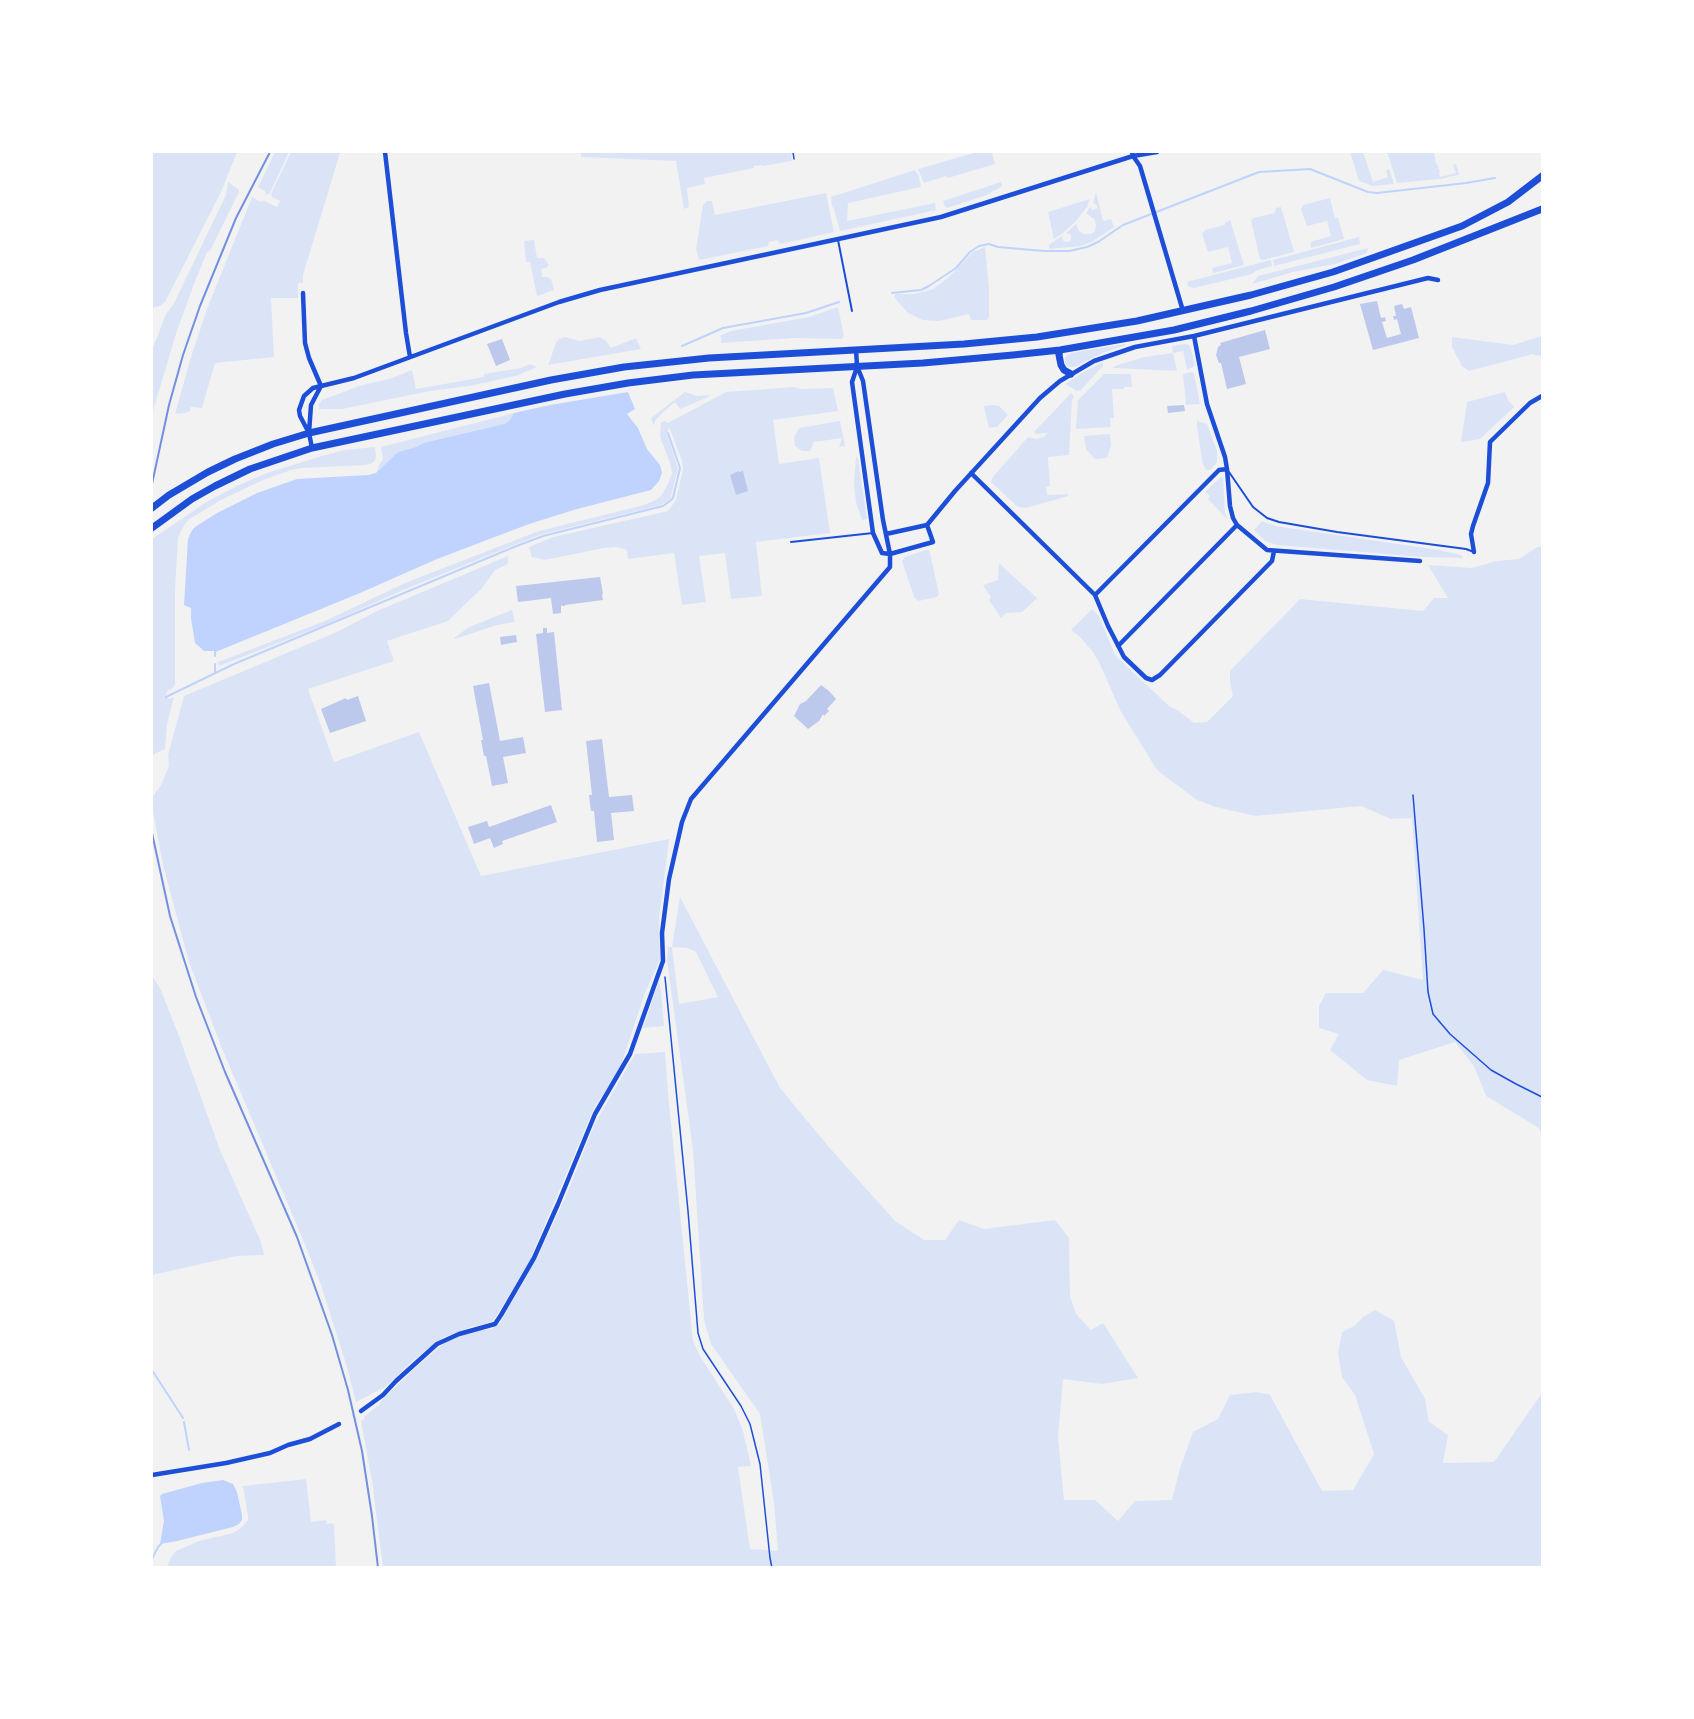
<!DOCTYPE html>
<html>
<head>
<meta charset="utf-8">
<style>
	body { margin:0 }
	#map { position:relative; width:1694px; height:1719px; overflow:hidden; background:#f2f2f2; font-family:"Roboto Condensed",sans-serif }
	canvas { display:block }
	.frame { position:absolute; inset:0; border:153px solid #fff; pointer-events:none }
</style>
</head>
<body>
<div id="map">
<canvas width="1694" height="1719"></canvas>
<div class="frame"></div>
</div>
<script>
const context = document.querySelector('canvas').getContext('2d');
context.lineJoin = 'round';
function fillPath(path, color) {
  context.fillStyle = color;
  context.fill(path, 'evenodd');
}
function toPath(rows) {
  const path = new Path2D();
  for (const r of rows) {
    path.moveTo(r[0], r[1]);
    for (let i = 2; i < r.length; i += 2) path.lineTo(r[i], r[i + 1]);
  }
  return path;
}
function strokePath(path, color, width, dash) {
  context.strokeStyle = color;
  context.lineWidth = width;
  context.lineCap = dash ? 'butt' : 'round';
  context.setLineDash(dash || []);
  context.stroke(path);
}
const green = toPath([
	[152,152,237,152,221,192,165,302,160,306,152,308],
	[275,152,289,152,270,193,265,195,266,192,258,187],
	[291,152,347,152,340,153,303,275,303,283,298,283,298,298,271,298,274,357,215,363,202,408,191,407,190,411,186,413,175,414,191,357,207,309,252,197,261,202,262,200,277,207,280,201,272,197,271,194],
	[581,152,791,152,792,161,763,166,762,165,754,166,754,168,704,178,705,184,687,188,689,207,684,209,676,161,581,157],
	[977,152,992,152,995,164,948,178,946,176,924,183,918,169],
	[1350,152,1363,152,1373,182,1388,177,1386,170,1389,169,1394,184,1373,186,1359,181],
	[1387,152,1434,152,1436,164,1437,164,1440,172,1439,173,1440,177,1456,173,1453,165,1456,164,1459,174,1458,175,1440,179,1397,183],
	[915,170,919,176,921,187,848,203,847,221,935,203,936,210,840,231,834,209,832,206,831,197],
	[228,182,239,190,239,192,210,251,207,252,194,284,176,334,152,414,152,350,166,314,173,305,226,195],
	[1001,182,1002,186,987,195,947,208,944,205,943,201],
	[1096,192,1103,221,1111,219,1114,227,1093,241,1081,246,1049,249,1049,245,1062,236,1063,240,1065,242,1071,241,1071,235,1066,233,1076,224,1078,230,1083,234,1091,234,1095,231,1096,225,1095,220,1086,213,1090,207,1092,210,1097,209,1097,205,1093,203],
	[826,193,834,232,780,244,778,240,769,242,768,246,699,260,696,249,703,205,707,201,712,201,715,215],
	[1330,198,1335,218,1338,218,1344,239,1311,248,1310,243,1311,242,1331,236,1327,221,1307,226,1301,209,1303,205],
	[1090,199,1087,207,1076,221,1063,233,1054,239,1048,212],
	[1281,207,1294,252,1263,260,1260,259,1251,221,1253,218,1275,213,1276,208],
	[1230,220,1244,265,1213,273,1212,268,1232,263,1228,247,1208,252,1202,234,1205,230,1224,225,1226,222],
	[1359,237,1360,244,1274,266,1273,260],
	[534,240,537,258,544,258,549,265,546,268,541,269,542,277,547,277,551,279,554,290,537,296,530,262,526,262,524,241],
	[985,247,989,288,989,317,987,320,971,320,969,314,939,321,923,320,908,313,898,302,894,296,896,294,915,294,933,289,948,278,973,252],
	[1368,248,1367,253,1335,264,1293,272,1252,284,1258,276],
	[1271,260,1272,266,1255,271,1252,274,1194,288,1188,286,1187,282],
	[838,307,844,336,842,339,795,338,721,343,722,338,719,336,731,331,809,317],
	[1542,336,1542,356,1534,355,1533,354,1469,371,1462,366,1452,347,1452,337,1513,345],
	[565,337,579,341,600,337,606,341,611,348,636,338,641,349,548,365,556,343,559,339],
	[1125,344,1126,345,1105,352,1074,367,1069,367,1065,363,1065,357,1071,353],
	[1184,344,1189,345,1191,349,1195,366,1187,370,1183,351,1173,353,1177,371,1114,368,1112,367,1144,357,1173,353,1172,346],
	[1103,362,1103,366,1081,390,1077,391,1065,384,1082,373],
	[530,364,537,367,516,376,469,386,430,391,342,409,319,409,319,404,322,400,362,385,389,379,412,370,416,389,484,377,484,374,521,368],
	[1192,372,1194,373,1200,404,1186,405,1183,374],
	[1104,374,1131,374,1132,387,1124,387,1124,389,1112,389,1114,418,1110,418,1111,427,1076,429,1078,400],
	[794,387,802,389,833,388,838,411,773,420,779,464,819,458,830,533,756,542,762,596,731,599,725,553,699,556,706,602,682,605,674,553,628,559,627,550,616,547,604,548,545,560,532,557,529,547,553,537,668,511,676,500,683,469,682,461,669,427,667,433,678,469,670,500,661,505,543,534,514,545,408,588,327,624,219,666,218,662,325,621,405,583,539,531,644,505,654,501,661,496,667,486,672,473,670,463,660,437,661,422,665,421,668,423,726,392],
	[685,392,697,396,709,395,708,397,680,409,675,402,662,413,655,421,654,426,651,418],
	[1505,392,1508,400,1514,407,1480,439,1463,442,1461,442,1467,402],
	[1071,393,1074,396,1072,400,1069,455,1048,457,1050,486,1046,487,1047,495,1068,494,1068,496,1026,508,1018,507,991,482,992,478,1028,437,1036,439,1044,437,1047,433,1036,434,1034,432],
	[993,405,999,406,1008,415,997,427,989,428,984,406],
	[514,413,509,421,504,424,423,443,416,447,398,452,376,473,379,465,383,459,381,447],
	[840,421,845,446,839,447,842,438,814,442,810,451,802,451,795,446,794,437,799,428],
	[1197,421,1207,424,1217,451,1217,462,1211,470,1206,470,1203,465,1197,427],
	[1110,434,1111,445,1107,458,1095,459,1086,449,1084,436],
	[375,447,376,455,375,460,372,463,365,465,302,468,291,470,263,480,221,500,188,520,183,527,178,538,175,591,175,684,173,688,167,691,166,697,169,699,174,697,167,724,165,749,152,755,152,539,208,501,239,485,267,473,325,455,345,450],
	[856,456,858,459,867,519,862,520,856,503,854,484],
	[1221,477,1223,478,1225,513,1228,520,1208,499,1210,496,1205,492],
	[1262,521,1275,526,1439,550,1461,555,1463,558,1422,557,1277,545,1265,541,1254,530],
	[1537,547,1542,547,1542,1135,1539,1128,1486,1096,1474,1066,1455,1042,1399,1060,1397,1086,1367,1080,1330,1050,1339,1034,1319,1028,1319,1006,1326,993,1363,993,1383,970,1423,980,1412,818,1391,819,1361,806,1255,816,1216,807,1197,800,1157,770,1120,710,1100,664,1093,652,1079,636,1071,630,1092,609,1099,616,1115,655,1169,706,1179,711,1194,723,1207,722,1233,696,1230,683,1230,671,1300,599,1423,611,1434,598,1448,598,1428,565,1472,568,1496,561,1519,559],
	[925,550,929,550,930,553,939,594,937,597,918,601,914,597,902,561,905,557],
	[508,556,508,564,495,570,482,588,448,621,387,641,394,661,308,689,334,762,419,732,481,876,669,839,659,919,660,960,645,993,623,1059,617,1073,594,1108,529,1262,494,1320,486,1324,474,1326,444,1337,424,1351,385,1387,356,1402,346,1364,321,1285,306,1247,221,1046,189,962,163,865,152,806,152,798,161,785,169,766,168,755,184,696,337,632,377,611],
	[999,563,1039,600,1036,599,1022,612,1006,613,1001,618,989,600,991,597,983,585,998,580],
	[512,610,515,622,497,625,455,639,454,638,469,627],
	[680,897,780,1088,828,1146,895,1221,924,1240,945,1240,959,1220,984,1229,1055,1220,1069,1238,1070,1296,1076,1314,1091,1330,1103,1323,1138,1378,1102,1384,1063,1379,1058,1438,1064,1500,1095,1500,1118,1521,1135,1501,1172,1500,1180,1468,1193,1432,1218,1419,1230,1395,1257,1392,1270,1395,1322,1491,1353,1490,1374,1454,1355,1395,1342,1377,1338,1353,1342,1332,1354,1326,1363,1317,1375,1310,1394,1321,1401,1357,1425,1399,1429,1422,1448,1435,1443,1463,1494,1462,1542,1393,1542,1567,383,1567,372,1481,361,1421,365,1419,364,1417,380,1404,380,1402,415,1368,446,1341,473,1331,492,1329,500,1323,537,1258,566,1196,595,1123,635,1054,665,1052,668,1093,693,1341,700,1356,734,1409,743,1431,751,1466,738,1467,750,1549,778,1551,774,1503,760,1414,711,1344,704,1320,693,1150,667,960,668,947,672,947,679,1004,718,997,696,952,688,948,672,947],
	[152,976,160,988,179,1036,220,1150,261,1242,264,1255,237,1256,152,1275],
	[659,981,661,991,664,1026,643,1028],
	[306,1479,311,1522,326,1520,327,1524,332,1523,334,1525,336,1567,167,1567,170,1559,176,1551,199,1541,233,1533,242,1527,248,1520,248,1516,243,1486]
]);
const water = toPath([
	[628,392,635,409,627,414,638,428,647,449,660,465,662,473,659,481,651,490,577,509,529,524,437,559,360,593,218,651,204,651,195,643,191,618,191,608,184,605,188,539,191,532,195,527,217,513,257,493,297,479,368,475,376,473,398,452,416,447,423,443,504,424,509,421,514,413,550,405],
	[223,1480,233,1484,237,1492,242,1515,242,1520,239,1524,233,1527,177,1541,160,1544,164,1521,160,1496,162,1494,202,1483]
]);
const stream = toPath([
	[892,293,921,290,929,286,956,268,970,252,979,246,989,244,998,247,1044,251,1069,251,1087,247,1098,242,1123,225,1259,172,1310,169,1368,192,1377,193,1466,183,1495,178],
	[682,346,723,328,806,313,839,302],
	[215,656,215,652,216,651],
	[215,672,215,664],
	[166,697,234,664,514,547,543,536,663,506,670,501,673,498,680,468,668,433],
	[152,1370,183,1418],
	[184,1422,189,1450],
	[152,1559,158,1547,163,1542]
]);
const building = toPath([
	[1377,301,1381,318,1385,317,1386,321,1382,322,1387,338,1401,334,1397,319,1394,320,1393,316,1396,316,1394,306,1402,304,1404,309,1411,307,1419,338,1373,350,1360,304],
	[1265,330,1270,349,1239,357,1246,384,1227,389,1221,363,1219,363,1216,355,1218,347,1221,345,1220,343],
	[502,339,510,360,496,366,487,344],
	[1184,405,1185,411,1168,413,1167,406],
	[739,471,739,472,743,471,748,491,736,495,730,475],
	[600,577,603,594,602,594,603,600,565,605,565,606,562,606,561,605,561,613,553,614,551,598,518,602,516,586],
	[543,628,547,628,547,633,554,632,562,710,545,712,536,634,543,633],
	[516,635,517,642,501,645,500,637],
	[489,683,500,741,523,737,526,753,503,757,508,783,492,786,486,756,484,756,481,740,483,740,473,686],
	[821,685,829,691,836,699,827,709,829,711,824,716,823,714,819,721,808,729,794,716,800,704,806,701],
	[358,696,366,721,330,733,321,709,346,698,347,700],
	[602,739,609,797,632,795,634,811,611,813,614,840,597,842,594,811,591,811,589,795,592,795,586,741],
	[551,805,557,822,502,841,503,844,494,848,490,838,474,844,468,827,487,821,489,827]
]);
const path = toPath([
	[793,152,794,159],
	[1413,795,1424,929,1428,992,1433,1014,1450,1034,1491,1070,1516,1084,1542,1097],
	[665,977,688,1211,698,1333,703,1349,741,1406,750,1424,760,1464,770,1558,772,1568]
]);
const service = toPath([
	[838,240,852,311],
	[1229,472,1253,507,1267,518,1279,522,1337,532,1466,549,1474,552],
	[791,542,873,533]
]);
const minor = toPath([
	[385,152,406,333,410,357],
	[1132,152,1133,156,1140,166,1183,311],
	[303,293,305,343,309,358,321,386],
	[1194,336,1207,404,1225,457,1227,469,1230,506,1233,518,1237,525,1267,550,1420,561],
	[857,367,852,382,873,533,882,553,890,554,933,542,927,525],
	[309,433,300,416,299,410,304,396,313,388,354,378,559,302,600,290,941,217,1133,156,1157,152],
	[312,448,309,433,311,405,321,386],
	[971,473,1095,595,1108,626,1124,657,1146,678,1152,680,1160,675,1272,561,1274,551],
	[927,525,955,491,1040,398,1060,381,1094,361,1135,347,1194,336,1428,278,1438,280],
	[886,534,927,525],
	[1474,552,1471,534,1473,526,1488,483,1490,442,1530,403,1542,396],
	[1095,595,1219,470,1227,469],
	[1118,646,1237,525],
	[361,1411,383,1395,396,1381,437,1344,459,1334,495,1324,501,1315,534,1258,558,1204,595,1114,630,1054,663,961,662,933,669,879,682,822,691,799,890,567,890,554,883,520,863,381,857,366,856,350],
	[152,1475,226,1463,270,1453,288,1445,310,1439,339,1424]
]);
const primary = toPath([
	[1060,350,1059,355,1061,365,1064,370,1071,374],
	[152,508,169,495,208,472,235,459,273,444,309,433,551,380,624,367,709,358,964,344,1037,337,1137,321,1251,295,1333,272,1462,226,1508,202,1542,176],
	[152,528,192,499,215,486,250,469,312,448,565,394,628,383,693,375,923,363,1013,355,1060,350,1174,330,1251,311,1334,287,1413,260,1542,209]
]);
const rail = toPath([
	[152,484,169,405,183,355,200,306,236,218,270,152],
	[152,833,170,916,196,997,225,1072,297,1237,332,1335,348,1390,362,1451,372,1516,378,1568]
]);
fillPath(green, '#dbe4f7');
fillPath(water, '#bfd3fe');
strokePath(stream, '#bfd3fe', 2);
fillPath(building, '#bdc9ec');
strokePath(path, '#1d4ed8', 1.5);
strokePath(service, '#1d4ed8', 2);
strokePath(minor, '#1d4ed8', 4.5);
strokePath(primary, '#1d4ed8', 7);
strokePath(rail, '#7290e2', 2);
</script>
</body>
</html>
